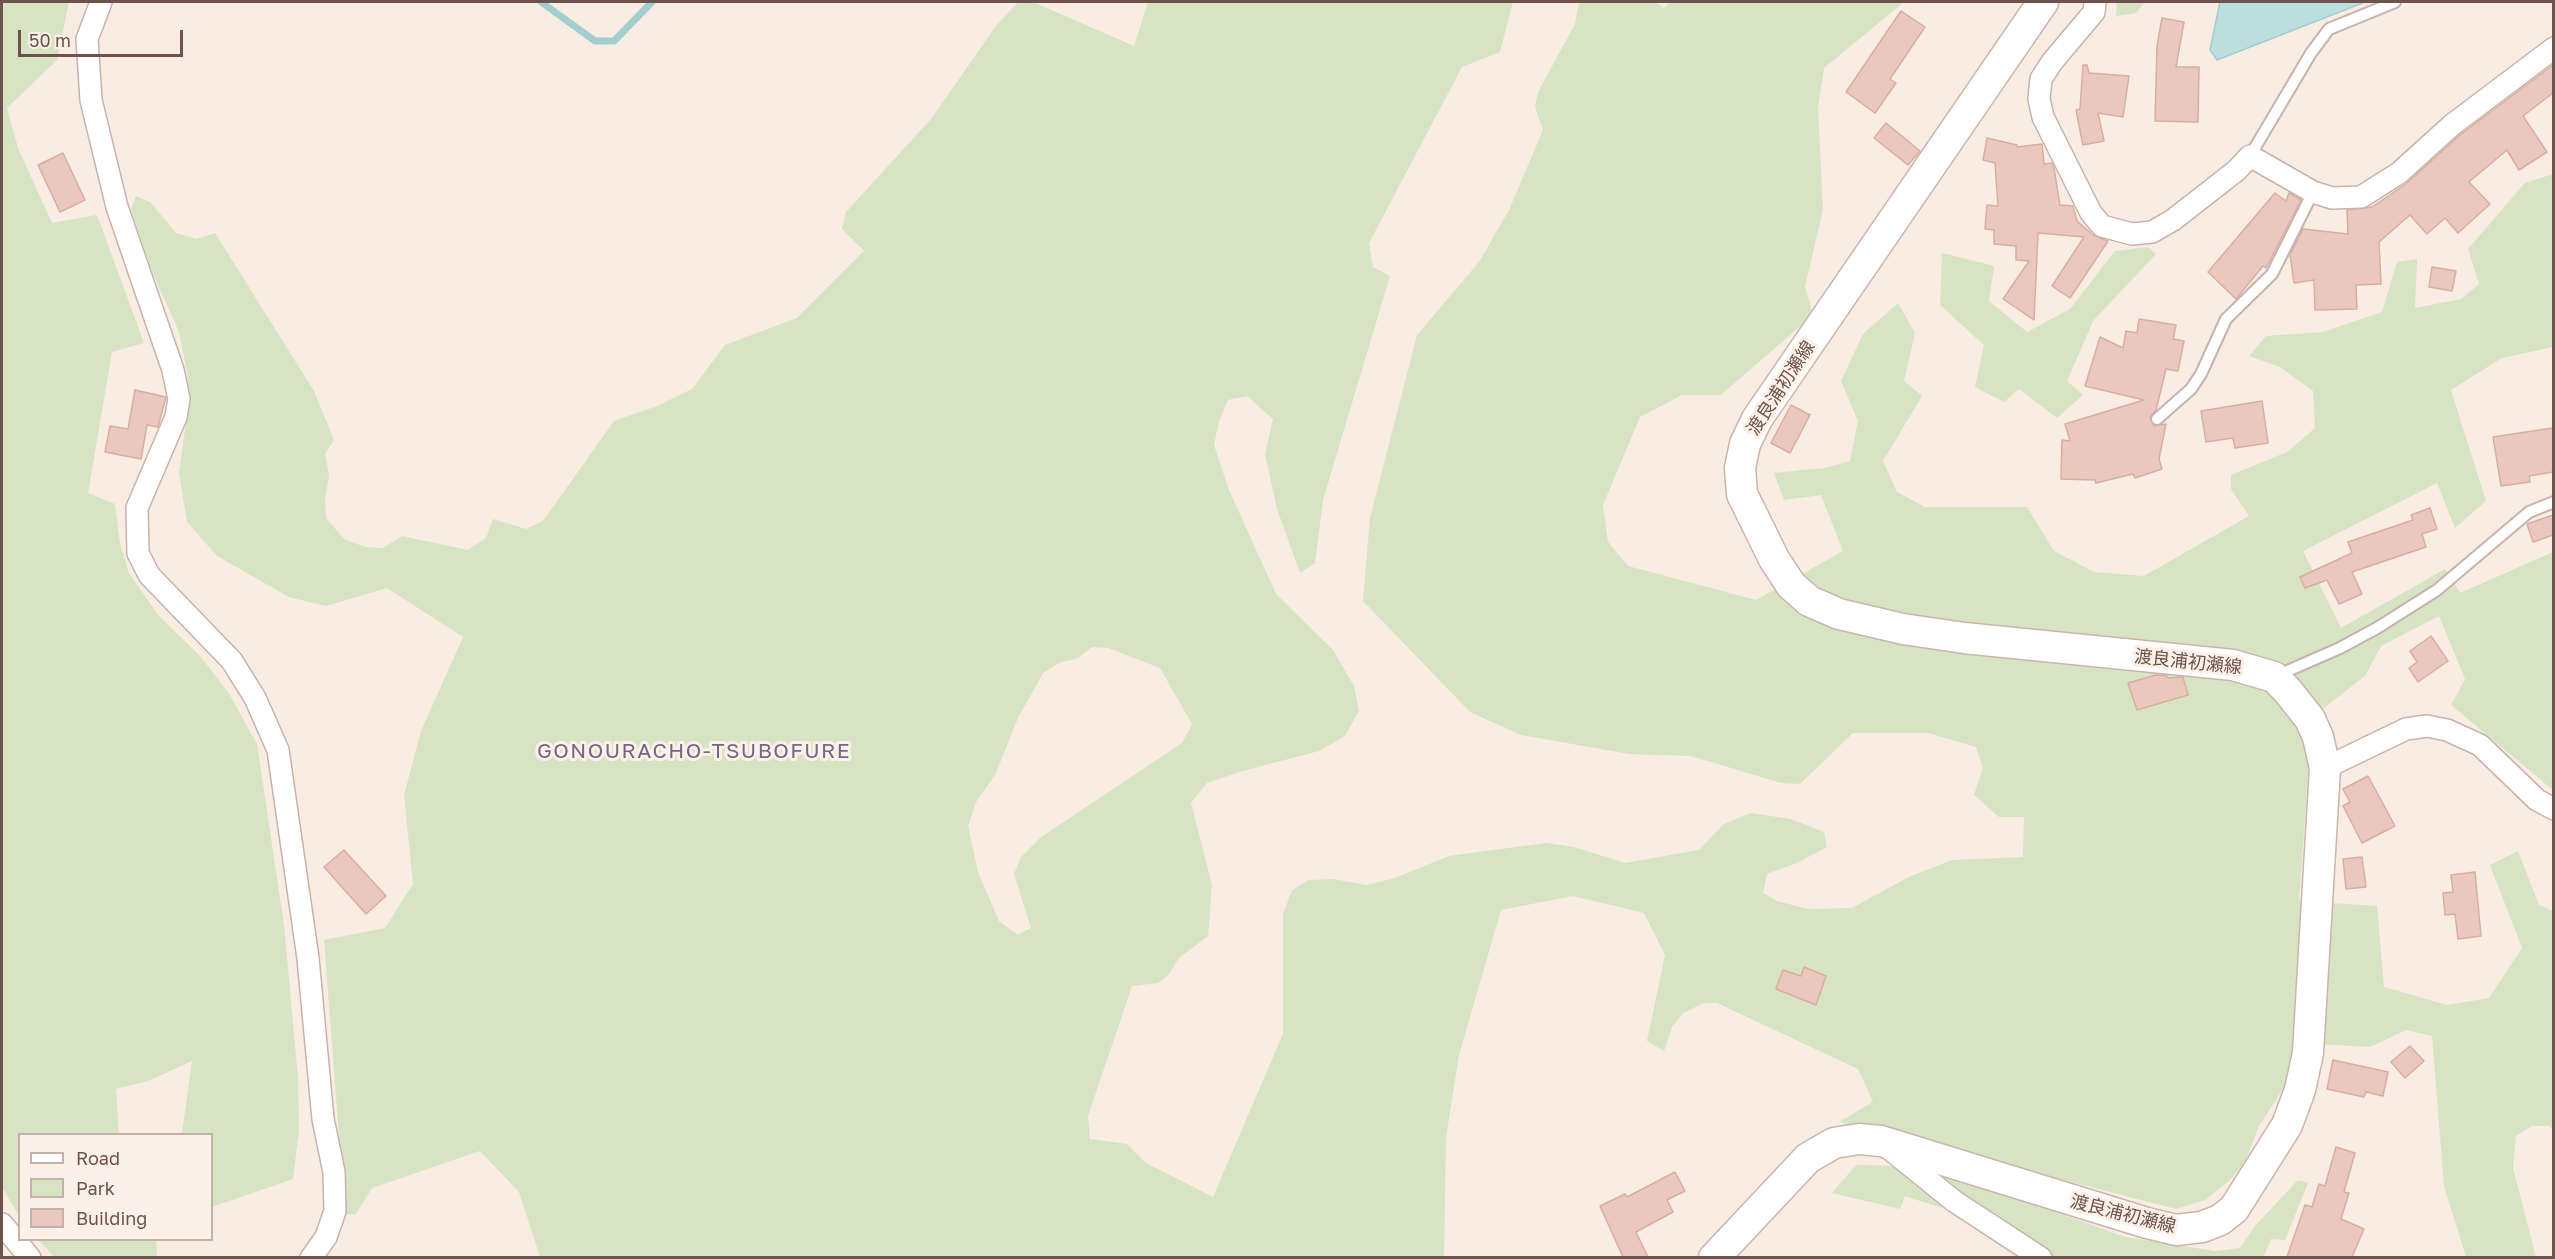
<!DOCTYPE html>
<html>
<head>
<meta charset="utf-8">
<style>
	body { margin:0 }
	#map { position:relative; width:2555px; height:1259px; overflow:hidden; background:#f8ece3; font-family:"Golos Text",sans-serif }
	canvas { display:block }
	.frame { position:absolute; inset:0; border:3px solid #6d524d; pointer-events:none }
	.legend { position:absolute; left:18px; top:1133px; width:195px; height:108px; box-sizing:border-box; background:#fcf1e8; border:2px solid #c3b1aa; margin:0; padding:8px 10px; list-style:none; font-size:18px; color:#6d524d }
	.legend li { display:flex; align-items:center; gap:12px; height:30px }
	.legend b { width:30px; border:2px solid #c3b1aa }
	.scale { position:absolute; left:18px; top:30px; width:165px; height:27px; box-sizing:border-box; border:3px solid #6d524d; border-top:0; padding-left:8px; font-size:18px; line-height:21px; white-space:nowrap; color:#6d524d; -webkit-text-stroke:4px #fcf1e8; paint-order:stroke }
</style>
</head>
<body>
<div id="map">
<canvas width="2555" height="1259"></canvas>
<div class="frame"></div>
<ul class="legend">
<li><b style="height:8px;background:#fff"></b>Road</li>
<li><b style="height:16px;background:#d6e4c4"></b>Park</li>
<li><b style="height:16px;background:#eac8be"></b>Building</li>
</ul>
<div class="scale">50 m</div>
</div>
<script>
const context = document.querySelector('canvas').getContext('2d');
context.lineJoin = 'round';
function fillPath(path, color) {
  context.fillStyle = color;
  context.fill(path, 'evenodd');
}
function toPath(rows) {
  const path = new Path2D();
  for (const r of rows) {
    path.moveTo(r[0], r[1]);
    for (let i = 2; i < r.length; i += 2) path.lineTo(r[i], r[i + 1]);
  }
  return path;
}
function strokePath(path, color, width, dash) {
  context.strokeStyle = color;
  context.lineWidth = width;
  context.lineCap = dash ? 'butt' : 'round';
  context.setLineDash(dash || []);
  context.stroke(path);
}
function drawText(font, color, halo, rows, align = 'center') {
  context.font = font + ' "Golos Text","Noto Sans JP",sans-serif';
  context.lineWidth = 6;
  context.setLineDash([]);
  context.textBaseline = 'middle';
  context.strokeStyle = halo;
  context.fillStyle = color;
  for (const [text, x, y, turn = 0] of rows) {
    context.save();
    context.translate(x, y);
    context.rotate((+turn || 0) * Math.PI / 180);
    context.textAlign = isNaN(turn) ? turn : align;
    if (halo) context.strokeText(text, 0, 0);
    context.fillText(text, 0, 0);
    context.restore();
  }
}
const green = toPath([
	[2,2,69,2,57,60,7,108,18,148,52,223,97,215,144,343,112,352,88,493,115,504,120,544,129,573,159,616,200,656,228,692,257,744,284,925,298,1079,299,1130,293,1179,212,1207,212,1134,182,1134,192,1061,148,1081,116,1089,119,1134,20,1134,19,1216,2,1187],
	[1018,2,1033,2,1134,46,1148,2,1513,2,1500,52,1462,67,1369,243,1373,267,1390,276,1323,500,1315,563,1300,573,1277,509,1265,454,1273,419,1247,396,1228,400,1219,421,1214,445,1229,490,1276,594,1333,650,1354,686,1359,711,1345,736,1319,751,1239,772,1207,783,1191,803,1212,885,1208,936,1179,958,1169,974,1158,983,1132,986,1088,1116,1090,1139,1127,1144,1146,1163,1213,1197,1283,1034,1283,914,1292,890,1309,880,1334,879,1366,885,1395,878,1449,856,1546,843,1574,847,1625,863,1699,850,1724,824,1751,813,1791,819,1824,832,1827,847,1797,863,1767,874,1763,893,1777,901,1808,909,1852,908,1909,877,1952,860,2023,857,2024,817,1999,817,1974,795,1983,768,1976,747,1928,733,1853,733,1800,784,1781,783,1691,756,1629,754,1521,735,1470,712,1363,601,1370,518,1417,335,1479,262,1509,210,1543,130,1535,107,1538,92,1575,24,1579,2,1656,2,1664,8,1670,2,1904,2,1824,68,1818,107,1823,210,1805,286,1813,315,1721,395,1682,395,1640,417,1603,505,1608,542,1628,566,1756,600,1843,551,1821,495,1784,500,1774,473,1825,468,1850,461,1858,421,1841,381,1863,334,1898,303,1915,333,1904,381,1922,396,1883,461,1897,492,1925,507,2027,507,2054,551,2094,572,2144,576,2249,516,2231,489,2231,475,2287,452,2315,428,2313,391,2280,367,2249,356,2266,336,2323,332,2382,312,2397,262,2417,259,2415,308,2461,299,2479,284,2468,249,2525,183,2553,174,2553,347,2502,358,2451,390,2486,501,2455,528,2437,483,2303,551,2341,628,2445,569,2460,593,2553,552,2553,790,2451,705,2465,679,2439,616,2381,646,2365,676,2298,728,2309,760,2299,901,2377,906,2384,987,2447,1005,2489,998,2522,948,2490,865,2518,851,2539,905,2553,911,2553,1130,2549,1126,2532,1126,2516,1136,2513,1168,2536,1257,2466,1257,2444,1186,2432,1036,2406,1030,2370,1047,2299,1043,2285,1086,2259,1126,2245,1162,2229,1181,2205,1200,2176,1209,1839,1122,1873,1102,1858,1069,1717,1003,1704,1003,1683,1013,1672,1027,1664,1051,1647,1041,1665,955,1644,913,1573,896,1501,910,1459,1055,1446,1137,1444,1257,540,1257,519,1192,480,1151,372,1188,355,1215,345,1214,324,940,385,928,413,884,404,795,421,731,463,637,387,588,326,606,289,597,217,556,187,522,179,473,186,422,188,377,179,332,151,269,131,209,136,196,150,202,176,233,197,239,215,233,314,391,334,440,325,454,329,475,325,499,326,518,344,539,365,547,383,548,402,536,468,550,486,538,493,519,526,529,543,521,614,421,657,406,692,389,725,345,797,318,864,251,842,229,846,212,931,119,996,26],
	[1092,647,1108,648,1160,668,1192,724,1182,743,1040,838,1021,857,1014,874,1031,928,1018,935,999,921,978,872,968,826,976,802,995,775,1018,718,1043,673,1059,663,1078,658],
	[2117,2,2145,2,2136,13,2116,16],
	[2148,247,2156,254,2093,321,2067,381,2083,395,2057,418,2019,389,2004,402,1975,387,1984,345,1940,305,1942,253,1994,266,1989,301,2027,332,2070,309,2115,251],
	[1856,1165,1932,1167,2125,1237,2215,1251,2240,1248,2255,1226,2298,1180,2308,1183,2285,1240,2271,1239,2263,1258,2054,1257,1957,1193,1945,1209,1905,1196,1900,1209,1832,1193],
	[39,1240,156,1240,157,1255,155,1258,54,1257]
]);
const water = toPath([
	[2220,2,2365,2,2217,60,2210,50,2220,2]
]);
const stream = toPath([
	[541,2,595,41,614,41,652,2]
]);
const building = toPath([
	[1901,11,1925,27,1890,79,1896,83,1875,113,1846,92,1901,11],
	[2162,18,2184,22,2176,67,2199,67,2198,122,2155,121,2157,46,2162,18],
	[2083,65,2087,65,2089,73,2129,76,2123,117,2098,113,2104,141,2083,145,2076,110,2080,109,2083,65],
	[2553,65,2553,93,2523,116,2547,152,2519,170,2507,150,2469,182,2490,204,2458,233,2445,218,2427,234,2410,215,2379,242,2381,284,2356,285,2357,309,2315,310,2314,280,2294,283,2290,255,2303,229,2348,234,2347,210,2372,207,2406,184,2460,135,2553,65],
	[1886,123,1920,151,1908,165,1874,138,1886,123],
	[1987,138,2017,145,2017,147,2042,144,2044,164,2052,163,2054,168,2060,205,2073,206,2077,221,2093,235,2108,241,2070,298,2052,286,2084,237,2038,233,2034,320,2003,299,2029,261,2016,260,2016,246,1994,244,1994,230,1985,229,1987,205,1998,206,1995,163,1983,160,1987,138],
	[63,153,85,200,60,212,38,165,63,153],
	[2275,193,2286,201,2289,193,2301,200,2266,268,2263,266,2236,299,2208,272,2275,193],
	[2432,267,2456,271,2452,291,2429,287,2432,267],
	[2139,319,2176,325,2173,339,2184,341,2178,371,2166,369,2156,410,2150,417,2154,426,2166,424,2159,459,2162,469,2135,478,2133,474,2096,483,2095,480,2061,479,2062,440,2070,441,2065,424,2144,400,2085,386,2100,337,2123,348,2126,331,2137,333,2139,319],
	[135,390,166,397,158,427,147,425,141,459,105,452,110,426,128,429,135,390],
	[2262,401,2268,443,2235,448,2233,438,2206,442,2201,411,2262,401],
	[1791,405,1810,415,1790,453,1771,443,1791,405],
	[2553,428,2553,472,2529,476,2530,482,2501,486,2493,437,2553,428],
	[2430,508,2437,529,2422,534,2426,547,2352,572,2362,594,2339,604,2327,580,2305,588,2300,577,2352,553,2348,542,2413,520,2411,515,2430,508],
	[2553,515,2553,535,2533,542,2527,524,2553,515],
	[2431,636,2448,661,2418,682,2409,668,2417,662,2410,651,2431,636],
	[2156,675,2167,676,2168,678,2183,677,2188,695,2137,710,2128,683,2156,675],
	[2368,776,2395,826,2362,843,2343,806,2350,802,2343,789,2368,776],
	[344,850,386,896,366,914,324,867,344,850],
	[2362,857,2366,887,2346,889,2343,859,2362,857],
	[2475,872,2481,936,2458,939,2455,914,2445,915,2443,893,2453,892,2451,875,2475,872],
	[1804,967,1826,976,1816,1005,1776,989,1783,970,1801,976,1804,967],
	[2410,1046,2424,1061,2405,1078,2391,1062,2410,1046],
	[2333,1060,2388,1072,2383,1096,2366,1092,2364,1097,2327,1089,2333,1060],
	[2336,1147,2355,1153,2344,1192,2349,1193,2341,1219,2364,1229,2352,1257,2287,1257,2305,1205,2312,1207,2319,1184,2325,1186,2336,1147],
	[1675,1172,1685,1191,1667,1200,1673,1212,1636,1232,1648,1257,1623,1257,1600,1206,1625,1194,1627,1197,1675,1172]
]);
const service = toPath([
	[2250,156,2311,53,2329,29,2395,2],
	[2157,419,2191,389,2201,374,2226,319,2272,274,2313,192],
	[2276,676,2340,648,2377,628,2437,590,2529,512,2554,502]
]);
const minor = toPath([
	[101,2,87,39,91,100,117,207,173,370,179,399,176,417,137,508,138,553,149,575,232,661,255,698,278,750,308,958,323,1119,334,1172,335,1211,326,1237,311,1258],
	[2095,2,2094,12,2052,62,2041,79,2039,99,2043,117,2091,213,2102,226,2132,234,2152,232,2173,220,2237,170,2250,156,2313,192,2332,198,2361,197,2399,173,2452,125,2554,48],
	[2325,768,2406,729,2427,726,2447,730,2480,745,2537,800,2554,809],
	[1886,1146,1954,1201,2041,1258],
	[2,1224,30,1258]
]);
const secondary = toPath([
	[1714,1258,1808,1158,1834,1143,1859,1139,1881,1141,2147,1223,2176,1230,2202,1227,2220,1220,2234,1209,2287,1125,2300,1090,2308,1053,2325,768,2318,737,2310,719,2287,690,2274,677,2233,665,1964,638,1903,629,1839,614,1809,601,1791,585,1774,559,1742,494,1740,468,1745,444,1757,419,2043,2]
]);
const streetNames = [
	["渡良浦初瀬線",1781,388,-57],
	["渡良浦初瀬線",2188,662,6],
	["渡良浦初瀬線",2123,1214,14]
];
const quarterNames = [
	["GONOURACHO-TSUBOFURE",694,751]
];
fillPath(green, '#d6e4c4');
fillPath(water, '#badfde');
strokePath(water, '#a2cfce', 1.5);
strokePath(stream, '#a2cfce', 7);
fillPath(building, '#eac8be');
strokePath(building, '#daada1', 1.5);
strokePath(service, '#c7b3ac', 14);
strokePath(minor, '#c7b3ac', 24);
strokePath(secondary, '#ccb4ac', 33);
strokePath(service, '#fff', 10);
strokePath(minor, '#fff', 21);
strokePath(secondary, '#fff', 30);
drawText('18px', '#6d524d', '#fcf1e8', streetNames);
context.letterSpacing = '1.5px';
drawText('21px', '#776589', '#fcf1e8', quarterNames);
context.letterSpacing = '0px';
</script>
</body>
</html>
